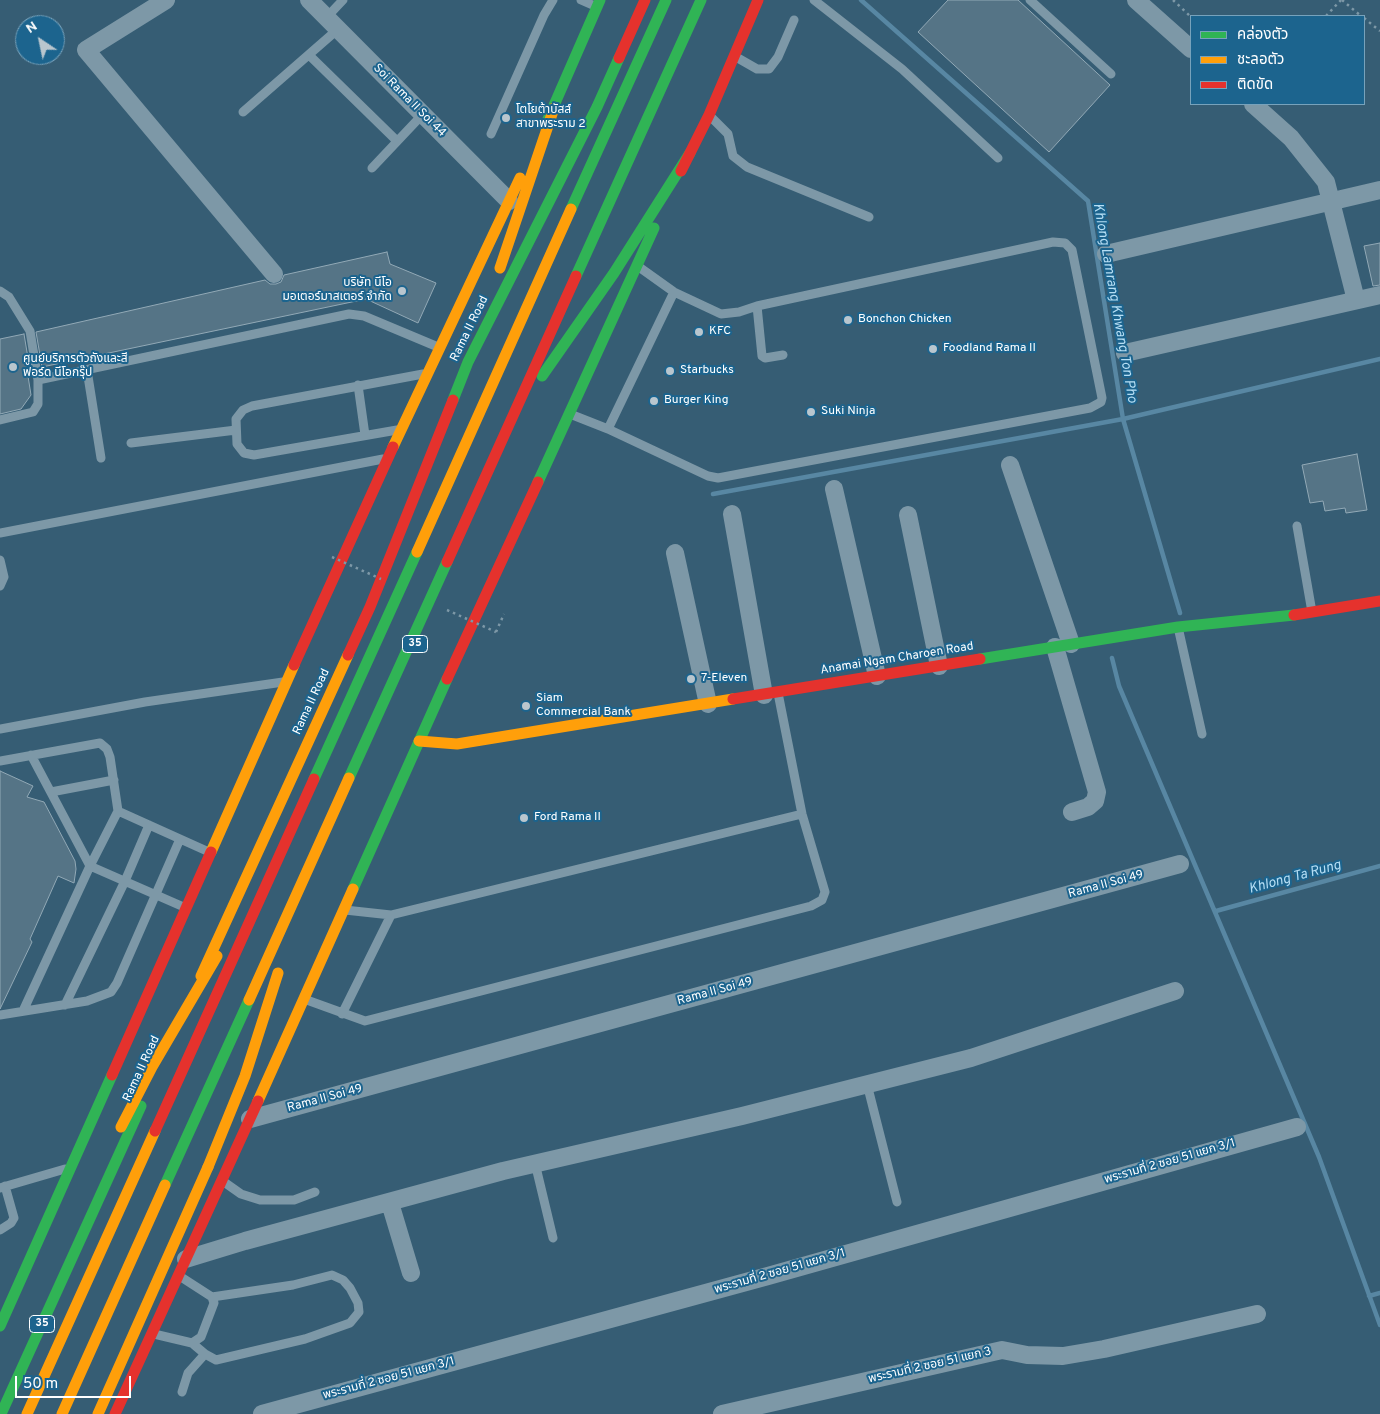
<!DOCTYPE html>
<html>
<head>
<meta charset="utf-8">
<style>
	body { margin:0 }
	#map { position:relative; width:1380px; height:1414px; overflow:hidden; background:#365d74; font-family:Overpass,"Noto Sans Thai",sans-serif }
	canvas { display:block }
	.legend { position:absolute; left:1190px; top:15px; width:175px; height:90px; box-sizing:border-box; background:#1c648e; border:1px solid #77a2bb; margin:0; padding:6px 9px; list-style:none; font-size:15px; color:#fff }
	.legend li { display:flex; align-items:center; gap:10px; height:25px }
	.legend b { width:25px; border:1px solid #77a2bb }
	.north { position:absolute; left:15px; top:15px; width:50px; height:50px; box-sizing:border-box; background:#1c648e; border:1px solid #77a2bb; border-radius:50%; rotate:326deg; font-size:14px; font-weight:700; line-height:20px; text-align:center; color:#fff }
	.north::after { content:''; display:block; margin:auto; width:18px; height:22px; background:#b9c6ce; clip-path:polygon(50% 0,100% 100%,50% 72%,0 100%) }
	.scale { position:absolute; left:15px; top:1376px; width:116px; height:22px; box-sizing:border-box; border:2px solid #fff; border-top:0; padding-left:6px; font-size:15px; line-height:18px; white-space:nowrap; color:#fff; -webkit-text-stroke:4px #1c648e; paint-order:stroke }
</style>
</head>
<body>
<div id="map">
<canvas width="1380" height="1414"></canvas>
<ul class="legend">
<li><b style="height:6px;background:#30b455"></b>คล่องตัว</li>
<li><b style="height:6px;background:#ff9f0a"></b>ชะลอตัว</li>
<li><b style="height:6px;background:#e5322d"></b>ติดขัด</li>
</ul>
<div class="north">N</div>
<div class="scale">50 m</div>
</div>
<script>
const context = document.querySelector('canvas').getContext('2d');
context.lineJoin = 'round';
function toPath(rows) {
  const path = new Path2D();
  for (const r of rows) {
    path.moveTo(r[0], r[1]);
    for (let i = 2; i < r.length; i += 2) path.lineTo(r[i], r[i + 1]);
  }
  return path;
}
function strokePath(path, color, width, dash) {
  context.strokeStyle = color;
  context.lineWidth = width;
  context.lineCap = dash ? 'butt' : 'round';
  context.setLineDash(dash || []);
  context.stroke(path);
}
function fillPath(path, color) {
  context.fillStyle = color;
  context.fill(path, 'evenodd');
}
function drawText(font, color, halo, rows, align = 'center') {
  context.font = font + ' Overpass,"Noto Sans Thai",sans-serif';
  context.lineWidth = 4;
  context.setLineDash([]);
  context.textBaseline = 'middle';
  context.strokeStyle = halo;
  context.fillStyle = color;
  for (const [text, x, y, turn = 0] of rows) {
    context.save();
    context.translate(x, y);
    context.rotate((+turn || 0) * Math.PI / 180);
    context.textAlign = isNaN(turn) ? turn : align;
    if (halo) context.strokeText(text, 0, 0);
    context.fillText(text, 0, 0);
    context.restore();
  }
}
const stream = toPath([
	[861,0,1088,201,1123,419,1180,613],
	[713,494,1123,419,1380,359],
	[1112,658,1119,686,1319,1157,1380,1325],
	[1216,911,1380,866],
	[1369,1296,1380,1293]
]);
const building = toPath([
	[948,0,1018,0,1110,85,1049,152,918,32,948,0],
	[1380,243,1380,285,1373,286,1364,246,1380,243],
	[387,252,390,264,436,283,418,323,366,299,42,367,36,332,265,280,270,284,276,284,281,282,284,275,387,252],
	[24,334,30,370,27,370,31,395,21,409,0,414,0,339,24,334],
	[1357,454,1367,510,1346,513,1345,508,1325,511,1323,501,1310,503,1302,465,1357,454],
	[0,771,33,786,27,797,44,802,75,861,76,869,74,883,58,876,30,939,32,942,0,1009,0,771]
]);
const path = toPath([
	[1173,0,1191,17],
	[1342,0,1361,16],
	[1326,16,1341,0],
	[1364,18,1380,31],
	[496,632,504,614]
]);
const lane = toPath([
	[581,0,597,7],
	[814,0,902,69,998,158],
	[1030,0,1111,74],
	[326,18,343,0],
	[309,55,397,141],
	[736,57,757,69,769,69,778,57,794,20],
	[243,112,337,30],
	[711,117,728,134,733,156,747,167,869,217],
	[491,134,544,15,553,0],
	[372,168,423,114],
	[0,291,9,297,30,331,38,380,349,314,364,316,438,347],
	[757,306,762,356,765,358,783,355],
	[87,370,101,458],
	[358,385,365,435],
	[570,414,608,429,708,476,718,478,1090,408,1101,402,1102,398,1072,250,1065,243,1053,242,757,306,739,312,721,314,674,292,639,267],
	[0,420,33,412,38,404,38,380],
	[608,429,674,292],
	[397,430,254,455,244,453,237,444,236,419,243,410,252,406,423,374],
	[131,443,236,430],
	[1297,526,1312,612],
	[0,533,383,459],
	[0,560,4,577,0,586],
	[1178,627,1202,734],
	[0,729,145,702,283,682],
	[31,755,90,866,186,908],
	[0,761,100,743,107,749,110,757,118,811,90,866,23,1011],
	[51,792,114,780],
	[118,811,209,852],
	[345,910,391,915,802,814],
	[304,999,365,1021,811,906,822,900,825,892,802,814,778,693],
	[65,1005,125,881,149,825],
	[342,1014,391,915],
	[0,1015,87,1001,111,992,117,983,180,839],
	[867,1084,897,1202],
	[535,1163,553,1238],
	[224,1182,241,1194,260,1200,294,1200,315,1192],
	[0,1188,65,1169],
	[0,1230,11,1223,14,1218,5,1186],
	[154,1334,192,1343,201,1337,214,1303,212,1297,181,1277],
	[192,1343,205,1354,216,1360,305,1339,350,1323,359,1312,358,1303,350,1288,343,1280,332,1275,293,1285,212,1297],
	[182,1392,188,1373,205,1354]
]);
const street = toPath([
	[166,0,86,50,274,274],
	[309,0,509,201],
	[1136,0,1191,49],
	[1253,104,1291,138,1326,182,1356,300],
	[1106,254,1380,190],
	[1125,353,1380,295],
	[1010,465,1071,644],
	[834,489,877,676],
	[732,514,764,695],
	[908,515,939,666],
	[675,553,708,704],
	[1055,647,1097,792,1095,801,1088,807,1072,812],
	[250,1119,1180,864],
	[390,1203,411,1273],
	[186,1259,245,1241,503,1171,742,1116,971,1058,1175,991],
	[262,1414,768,1276,1297,1127],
	[722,1414,1002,1350,1027,1355,1063,1356,1104,1349,1257,1314]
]);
const fast = toPath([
	[545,126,600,0],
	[542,376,614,273,690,153],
	[453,400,468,362,597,107,619,58],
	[538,482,654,228],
	[980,659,1178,627,1294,615],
	[353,889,447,679],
	[0,1326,112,1075],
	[1,1414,141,1106]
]);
const slow = toPath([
	[500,268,554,108],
	[393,447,520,178],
	[419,741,457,744,733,699],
	[211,852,294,665],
	[201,976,348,655],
	[258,1101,353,889],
	[98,1414,208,1167]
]);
const jam = toPath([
	[619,58,645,0],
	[681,171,709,115,758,0],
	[1294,615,1380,601],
	[348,655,370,607,453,400],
	[294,665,393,447],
	[447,679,538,482],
	[733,699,980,659],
	[112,1075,211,852],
	[115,1414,258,1101]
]);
const pathBridge = toPath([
	[332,557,381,579],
	[447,610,496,632]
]);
const fastBridge = toPath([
	[571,209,666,0],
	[576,276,701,0],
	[349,778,447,562],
	[314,779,417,552],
	[165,1185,249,1000]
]);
const slowBridge = toPath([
	[417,552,571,209],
	[249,1000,349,778],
	[121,1127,152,1067,217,956],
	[208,1167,245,1076,278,973],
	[27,1414,155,1131],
	[62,1414,165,1185]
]);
const jamBridge = toPath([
	[447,562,576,276],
	[155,1131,314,779]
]);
const markers = [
	[506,118,5,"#b9c6ce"],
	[402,291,5,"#b9c6ce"],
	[848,320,5,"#b9c6ce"],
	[699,332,5,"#b9c6ce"],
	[933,349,5,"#b9c6ce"],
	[13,367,5,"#b9c6ce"],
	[670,371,5,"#b9c6ce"],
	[654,401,5,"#b9c6ce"],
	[811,412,5,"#b9c6ce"],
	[691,679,5,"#b9c6ce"],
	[526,706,5,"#b9c6ce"],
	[524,818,5,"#b9c6ce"]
];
const shields = [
	[415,644,25],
	[42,1324,25]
];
const shieldNames = [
	["35",415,644],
	["35",42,1324]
];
const streetNames = [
	["Soi Rama II Soi 44",409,101,45],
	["Rama II Road",470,329,-64],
	["Anamai Ngam Charoen Road",897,659,-9],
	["Rama II Road",312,702,-65],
	["Rama II Soi 49",1106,885,-15],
	["Rama II Soi 49",715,992,-15],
	["Rama II Road",142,1069,-65],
	["Rama II Soi 49",325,1099,-15],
	["พระรามที่ 2 ซอย 51 แยก 3/1",1170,1162,-16],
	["พระรามที่ 2 ซอย 51 แยก 3/1",780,1272,-16],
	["พระรามที่ 2 ซอย 51 แยก 3",930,1366,-13],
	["พระรามที่ 2 ซอย 51 แยก 3/1",389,1379,-15]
];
const poiNames = [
	["โตโยต้าบัสส์",516,111],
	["สาขาพระราม 2",516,125],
	["บริษัท นีโอ",392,284,"right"],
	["มอเตอร์มาสเตอร์ จำกัด",392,298,"right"],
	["Bonchon Chicken",858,320],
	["KFC",709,332],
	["Foodland Rama II",943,349],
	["ศูนย์บริการตัวถังและสี",23,360],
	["ฟอร์ด นีโอกรุ๊ป",23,374],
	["Starbucks",680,371],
	["Burger King",664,401],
	["Suki Ninja",821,412],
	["7-Eleven",701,679],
	["Siam",536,699],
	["Commercial Bank",536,713],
	["Ford Rama II",534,818]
];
const waterNames = [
	["Khlong Lamrang Khwang Ton Pho",1114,303,80],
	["Khlong Ta Rung",1295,878,-15]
];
strokePath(stream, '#5887a3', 4.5);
fillPath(building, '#557486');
strokePath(building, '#92a9b6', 1);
strokePath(path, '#7d98a7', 2.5, [2.5, 4]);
strokePath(lane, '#7d98a7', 9);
strokePath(street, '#7d98a7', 18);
strokePath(fast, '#30b455', 11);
strokePath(slow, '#ff9f0a', 11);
strokePath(jam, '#e5322d', 11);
strokePath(pathBridge, '#7d98a7', 2.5, [2.5, 4]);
strokePath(fastBridge, '#30b455', 11);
strokePath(slowBridge, '#ff9f0a', 11);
strokePath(jamBridge, '#e5322d', 11);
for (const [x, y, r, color] of markers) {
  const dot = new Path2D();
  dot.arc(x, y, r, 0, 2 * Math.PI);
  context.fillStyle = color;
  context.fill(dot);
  strokePath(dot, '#1c648e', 2);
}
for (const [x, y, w] of shields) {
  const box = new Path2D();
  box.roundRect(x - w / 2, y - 8.5, w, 17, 4);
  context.fillStyle = '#1c648e';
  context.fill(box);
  strokePath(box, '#fff', 1);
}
drawText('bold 11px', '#fff', null, shieldNames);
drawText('12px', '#fff', '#1c648e', streetNames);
drawText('12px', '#fff', '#1c648e', poiNames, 'left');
drawText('italic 14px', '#b6def4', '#1c648e', waterNames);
</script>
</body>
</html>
